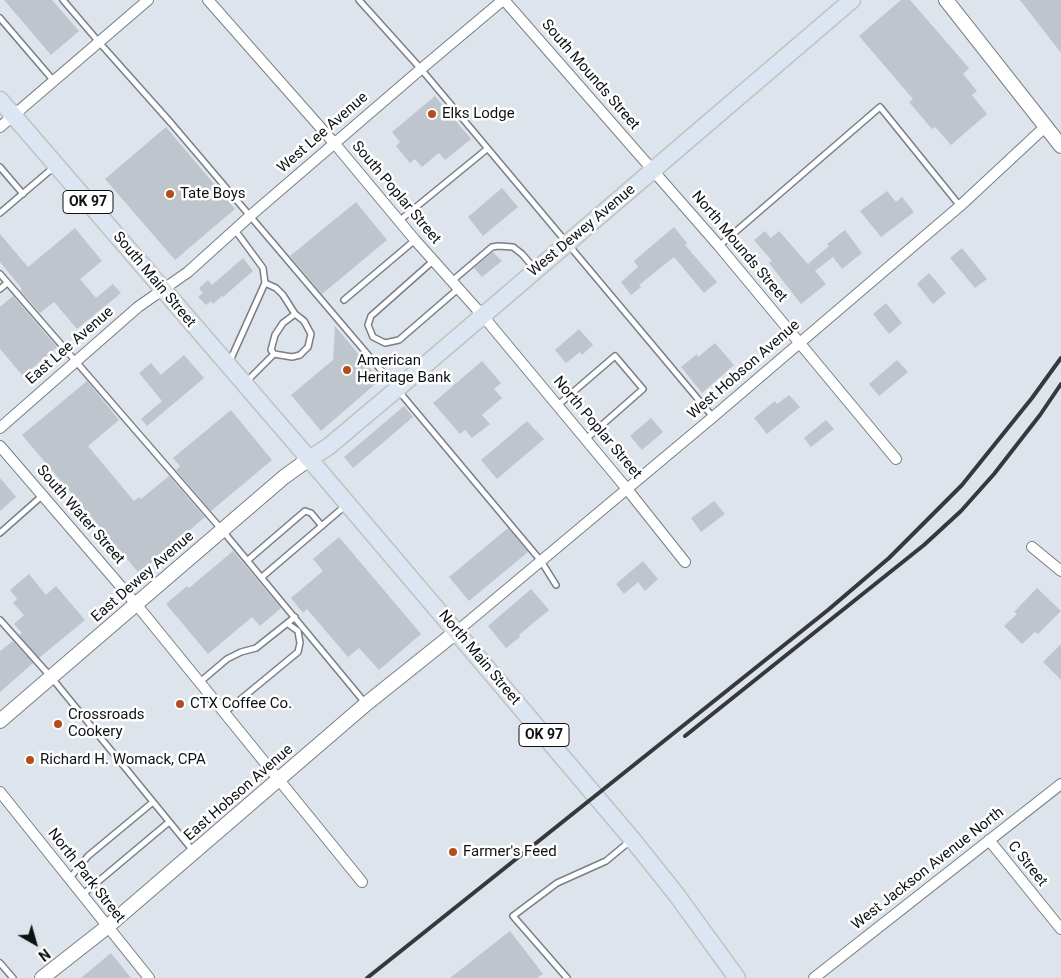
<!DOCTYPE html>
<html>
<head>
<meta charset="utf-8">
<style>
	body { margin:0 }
	#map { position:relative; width:1061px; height:978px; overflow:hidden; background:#dee4ec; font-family:Roboto,sans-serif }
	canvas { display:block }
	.north { position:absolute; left:10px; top:918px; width:50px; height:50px; -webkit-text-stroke:4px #fff; paint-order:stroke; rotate:142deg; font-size:14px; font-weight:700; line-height:20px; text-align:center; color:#0f1113 }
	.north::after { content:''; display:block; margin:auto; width:18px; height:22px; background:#0f1113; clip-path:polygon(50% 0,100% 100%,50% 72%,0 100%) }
</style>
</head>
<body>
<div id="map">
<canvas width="1061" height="978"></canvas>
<div class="north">N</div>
</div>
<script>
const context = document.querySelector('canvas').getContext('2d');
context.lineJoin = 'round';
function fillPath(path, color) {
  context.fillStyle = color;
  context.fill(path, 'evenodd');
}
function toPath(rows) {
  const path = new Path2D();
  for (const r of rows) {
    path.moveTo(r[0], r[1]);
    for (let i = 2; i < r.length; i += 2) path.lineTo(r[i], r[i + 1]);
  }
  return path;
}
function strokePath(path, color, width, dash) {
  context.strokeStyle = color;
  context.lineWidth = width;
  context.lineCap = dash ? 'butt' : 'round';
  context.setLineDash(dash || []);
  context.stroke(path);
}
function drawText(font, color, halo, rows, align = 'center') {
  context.font = font + ' Roboto,sans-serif';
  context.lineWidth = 5;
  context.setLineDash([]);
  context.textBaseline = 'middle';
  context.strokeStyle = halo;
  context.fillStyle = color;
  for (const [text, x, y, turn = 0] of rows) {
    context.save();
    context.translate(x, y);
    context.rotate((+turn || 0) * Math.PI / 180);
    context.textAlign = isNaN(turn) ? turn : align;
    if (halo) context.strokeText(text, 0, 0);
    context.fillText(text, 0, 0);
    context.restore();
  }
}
const building = toPath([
	[4,0,52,0,79,31,51,55],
	[901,0,910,0,969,68,963,74,977,91,972,95,987,114,951,145,935,127,932,129,909,102,913,99,859,36],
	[1020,0,1061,0,1061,53],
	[435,96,471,139,445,160,439,153,422,167,415,159,410,163,396,146,400,142,392,132],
	[166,127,235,209,175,260,105,179],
	[502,188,518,207,483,236,468,217],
	[887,191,896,202,902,197,914,212,881,237,860,211],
	[356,202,387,240,322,294,290,256],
	[674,227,687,243,685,245,717,282,704,293,674,257,639,285,641,287,631,295,621,282,638,267,634,261],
	[75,228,102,261,80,279,96,298,113,284,121,293,77,329,54,302,40,313,20,290,22,289,0,262,0,234,28,267],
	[845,230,862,253,842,269,833,257,815,271,826,284,801,304,769,263,772,261,754,240,765,231,771,238,779,231,808,264,829,246,827,244],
	[962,248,987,279,975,288,950,258],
	[493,252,502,261,482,277,474,268],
	[243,258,253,271,223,297,222,296,213,304,211,301,206,305,198,297,203,293,199,288,208,280,212,285],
	[929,273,946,293,933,304,917,284],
	[13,296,57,347,23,376,0,349,0,307],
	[886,303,902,323,889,334,873,314],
	[335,326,380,380,321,431,291,395,333,360],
	[579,329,593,345,582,355,580,352,566,363,555,350],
	[715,343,734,365,702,393,681,367,697,354,698,357],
	[184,355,204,378,147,426,141,419,162,401,139,373,151,363,161,375],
	[897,360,908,372,879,396,869,384],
	[482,361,501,383,494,389,502,398,482,415,490,424,472,438,465,430,460,434,433,403],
	[87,381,119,420,88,446,134,501,139,497,141,499,169,476,205,517,139,573,22,435],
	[789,395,800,407,767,434,754,418,775,401,777,404],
	[404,406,413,417,353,468,344,457],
	[231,410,272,460,211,511,176,470,180,466,173,458],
	[651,418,663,432,642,450,630,436],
	[826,420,834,429,811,447,804,438],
	[527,421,544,439,497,479,481,460],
	[0,478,16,497,0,511],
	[714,501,725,514,701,532,691,518],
	[508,528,528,552,469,601,449,577],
	[339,537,421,634,379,670,359,648,348,657,307,609,303,613,291,598,323,571,313,559],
	[233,551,281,608,260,626,252,617,208,654,166,604,187,586,189,588],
	[643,561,658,579,645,591,638,582,624,594,616,584],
	[29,574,46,595,56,586,85,620,39,658,19,635,22,633,14,624,24,615,13,603,17,599,10,590],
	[1037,588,1061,611,1038,634,1035,632,1022,644,1004,626,1017,614,1014,612],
	[531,589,549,610,519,635,520,637,506,648,488,626],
	[13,641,33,663,0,692,0,651],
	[1061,644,1061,680,1043,662],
	[510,931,543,974,537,978,450,978],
	[111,953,131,978,81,978]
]);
const lane = toPath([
	[63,0,98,41,171,123,397,389,541,561,556,585],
	[359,0,421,69,713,417],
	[0,18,53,80],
	[0,167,23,194],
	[0,213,54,167],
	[399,221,487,149],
	[719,246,880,107,960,206],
	[433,261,371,316,368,325,373,337,385,343,399,340,458,289],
	[0,274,222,530,366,704],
	[452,281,492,247,498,246,513,247,522,254,534,268],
	[0,289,7,283],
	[344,300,415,240],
	[274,354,271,350,275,335,283,323,295,314],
	[229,363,265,283,263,268,235,230],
	[246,382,274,354,292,357,300,355,308,347,311,334,304,321,295,314,283,295,276,288,265,283],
	[558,405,615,356,643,389,586,439],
	[0,533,43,495],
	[248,560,305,511,311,513,322,526],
	[262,577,345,506],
	[0,620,51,677,194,852],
	[200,682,227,659,241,652,256,648,295,617],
	[224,713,298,652,300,643,298,631,288,624],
	[70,878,88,856,153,802],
	[82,895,169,822],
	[0,963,13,978],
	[567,978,513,916,557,883,606,861,630,841]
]);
const street = toPath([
	[208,0,335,144,415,240,483,316,627,489,685,562],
	[504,0,719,246,896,459],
	[0,127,148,0],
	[0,428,138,307,188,272,250,216,421,69,503,0],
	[0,446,136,604,362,882],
	[1032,547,1061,571],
	[456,632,713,417,960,206,1046,126],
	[0,792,149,978],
	[989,840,1061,929],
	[814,978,1061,784]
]);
const secondary = toPath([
	[946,0,1061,146],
	[0,721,284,477,309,459],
	[42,978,107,927,366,704,456,632]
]);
const primary = toPath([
	[0,100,323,475,632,839,676,894,737,978],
	[309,459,328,447,397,389,852,0]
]);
const rail = toPath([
	[685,736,924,545,961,511,994,474,1040,415,1061,384],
	[367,978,828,610,889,558,962,485,1032,398,1061,358]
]);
const markers = [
	[432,114,5,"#b24d1f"],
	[170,194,5,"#b24d1f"],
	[347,370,5,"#b24d1f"],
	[180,704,5,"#b24d1f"],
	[58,724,5,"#b24d1f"],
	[30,760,5,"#b24d1f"],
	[453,852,5,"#b24d1f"]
];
const shields = [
	[88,202,50],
	[544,735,50]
];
const shieldNames = [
	["OK 97",88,202],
	["OK 97",544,735]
];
const streetNames = [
	["South Mounds Street",590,75,49],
	["West Lee Avenue",323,133,-41],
	["South Poplar Street",396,193,50],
	["West Dewey Avenue",582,231,-40],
	["North Mounds Street",739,247,50],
	["South Main Street",154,280,50],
	["East Lee Avenue",70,346,-41],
	["West Hobson Avenue",744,370,-41],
	["North Poplar Street",597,428,50],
	["South Water Street",80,515,49],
	["East Dewey Avenue",143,577,-41],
	["North Main Street",479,658,50],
	["East Hobson Avenue",239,793,-41],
	["C Street",1027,864,51],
	["West Jackson Avenue North",928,869,-38],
	["North Park Street",86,876,52]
];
const poiNames = [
	["Elks Lodge",442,114],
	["Tate Boys",180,194],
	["American",357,361],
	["Heritage Bank",357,378],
	["CTX Coffee Co.",190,704],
	["Crossroads",68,715],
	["Cookery",68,732],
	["Richard H. Womack, CPA",40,760],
	["Farmer's Feed",463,852]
];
fillPath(building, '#bfc5cc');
strokePath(lane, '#797f86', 8);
strokePath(street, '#797f86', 12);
strokePath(secondary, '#797f86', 16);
strokePath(primary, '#c1c1c2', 19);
strokePath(lane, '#fff', 5);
strokePath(street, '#fff', 10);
strokePath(secondary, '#fff', 14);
strokePath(primary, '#dbe6f2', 16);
strokePath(rail, '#36383c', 4);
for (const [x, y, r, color] of markers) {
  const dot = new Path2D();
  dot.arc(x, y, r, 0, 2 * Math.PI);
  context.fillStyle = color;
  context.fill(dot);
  strokePath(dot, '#fff', 2);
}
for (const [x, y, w] of shields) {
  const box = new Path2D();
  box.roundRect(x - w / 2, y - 11.5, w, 23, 4);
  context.fillStyle = '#fff';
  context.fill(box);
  strokePath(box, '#0f1113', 1);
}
drawText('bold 14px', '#0f1113', null, shieldNames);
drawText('15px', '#0f1113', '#fff', streetNames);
drawText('15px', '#0f1113', '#fff', poiNames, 'left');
</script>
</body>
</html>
